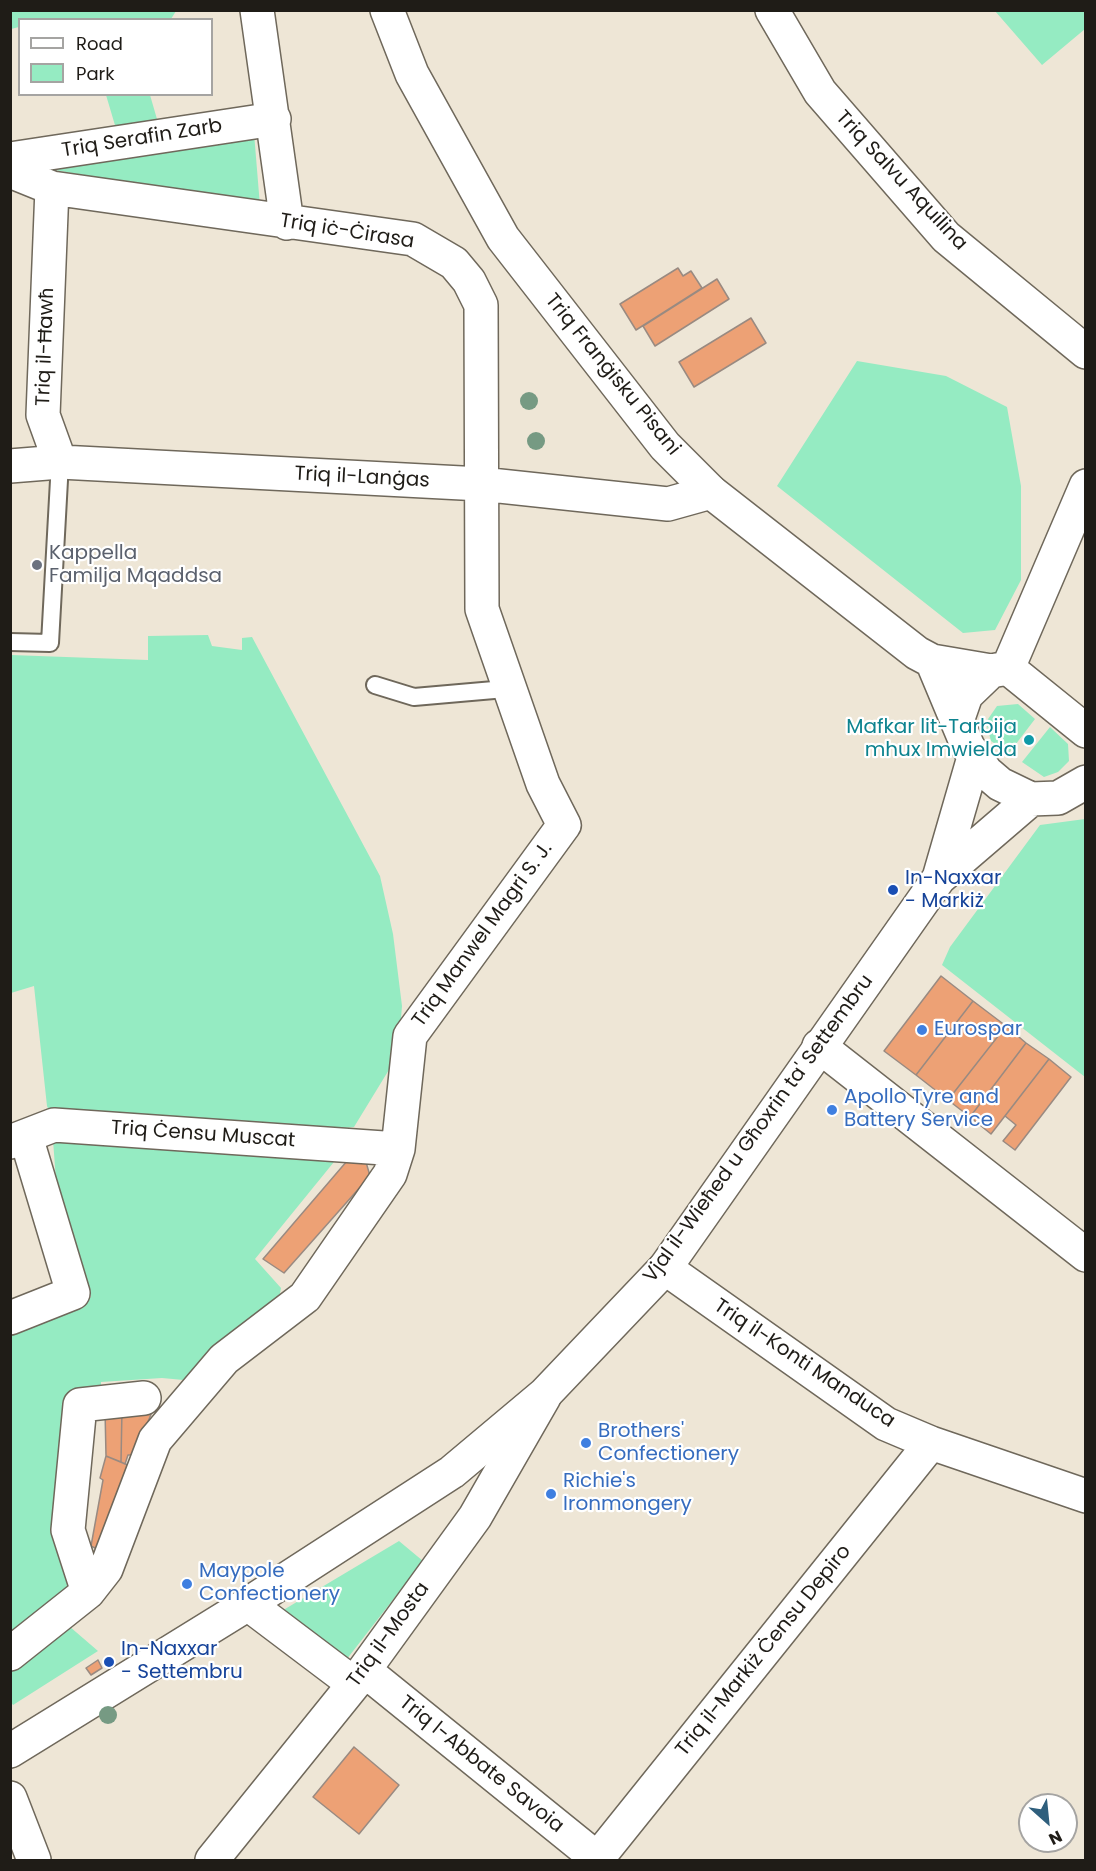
<!DOCTYPE html>
<html>
<head>
<meta charset="utf-8">
<style>
	body { margin:0 }
	#map { position:relative; width:1096px; height:1871px; overflow:hidden; background:#eee6d6; font-family:Poppins,sans-serif }
	canvas { display:block }
	.frame { position:absolute; inset:0; border:12px solid #1f1c17; pointer-events:none }
	.legend { position:absolute; left:18px; top:18px; width:195px; height:78px; box-sizing:border-box; background:#fff; border:2px solid #a5a4a2; margin:0; padding:8px 10px; list-style:none; font-size:18px; color:#1f1c17 }
	.legend li { display:flex; align-items:center; gap:12px; height:30px }
	.legend b { width:30px; border:2px solid #a5a4a2 }
	.north { position:absolute; left:1018px; top:1793px; width:60px; height:60px; box-sizing:border-box; background:#fff; border:2px solid #a5a4a2; border-radius:50%; rotate:153deg; font-size:16px; font-weight:700; line-height:24px; text-align:center; color:#1f1c17 }
	.north::after { content:''; display:block; margin:auto; width:21px; height:27px; background:#2f5f7d; clip-path:polygon(50% 0,100% 100%,50% 72%,0 100%) }
</style>
</head>
<body>
<div id="map">
<canvas width="1096" height="1871"></canvas>
<div class="frame"></div>
<ul class="legend">
<li><b style="height:8px;background:#fff"></b>Road</li>
<li><b style="height:16px;background:#95ebc2"></b>Park</li>
</ul>
<div class="north">N</div>
</div>
<script>
const context = document.querySelector('canvas').getContext('2d');
context.lineJoin = 'round';
function fillPath(path, color) {
  context.fillStyle = color;
  context.fill(path, 'evenodd');
}
function toPath(rows) {
  const path = new Path2D();
  for (const r of rows) {
    path.moveTo(r[0], r[1]);
    for (let i = 2; i < r.length; i += 2) path.lineTo(r[i], r[i + 1]);
  }
  return path;
}
function strokePath(path, color, width, dash) {
  context.strokeStyle = color;
  context.lineWidth = width;
  context.lineCap = dash ? 'butt' : 'round';
  context.setLineDash(dash || []);
  context.stroke(path);
}
function drawText(font, color, halo, rows, align = 'center') {
  context.font = font + ' Poppins,sans-serif';
  context.lineWidth = 4.5;
  context.setLineDash([]);
  context.textBaseline = 'middle';
  context.strokeStyle = halo;
  context.fillStyle = color;
  for (const [text, x, y, turn = 0] of rows) {
    context.save();
    context.translate(x, y);
    context.rotate((+turn || 0) * Math.PI / 180);
    context.textAlign = isNaN(turn) ? turn : align;
    if (halo) context.strokeText(text, 0, 0);
    context.fillText(text, 0, 0);
    context.restore();
  }
}
const green = toPath([
	[11,10,176,10,176,11,171,19,20,20,19,27,11,29],
	[995,11,1085,11,1085,29,1042,65],
	[106,95,150,95,159,126,117,132],
	[254,133,260,206,55,170],
	[857,361,946,376,1007,407,1021,486,1021,580,995,630,963,633,777,486],
	[208,635,212,646,242,650,242,638,252,637,380,876,393,934,402,1006,398,1055,354,1127,299,1132,51,1115,47,1106,34,986,11,993,11,655,148,660,148,636],
	[1018,704,1035,719,1009,753,991,741,986,722,997,706],
	[1050,727,1068,744,1069,761,1058,772,1044,777,1022,762],
	[1085,819,1086,819,1085,1077,942,965,950,947,1040,825],
	[53,1140,338,1157,255,1259,281,1288,277,1310,194,1381,162,1378,101,1382,101,1393,71,1406,72,1593,11,1645,11,1332,91,1297,57,1194],
	[399,1541,423,1561,343,1664,280,1612],
	[62,1620,98,1651,13,1705,11,1702,10,1668]
]);
const building = toPath([
	[678,268,683,276,691,271,702,288,636,330,620,304,678,268],
	[717,279,729,299,655,346,643,326,717,279],
	[751,318,766,343,694,387,679,362,751,318],
	[941,976,973,1001,916,1075,884,1051,941,976],
	[973,1001,1006,1026,948,1100,916,1075,973,1001],
	[1006,1026,1026,1043,970,1117,948,1100,1006,1026],
	[1026,1043,1049,1059,991,1134,970,1117,1026,1043],
	[1049,1059,1071,1077,1015,1150,1003,1141,1016,1125,1005,1116,1049,1059],
	[347,1161,366,1162,370,1176,284,1273,263,1259,347,1161],
	[122,1409,121,1462,106,1456,105,1410,122,1409],
	[122,1409,152,1412,134,1455,128,1455,125,1464,121,1462,122,1409],
	[106,1456,135,1468,107,1554,91,1546,103,1480,100,1478,106,1456],
	[98,1660,102,1668,91,1675,86,1668,98,1660],
	[354,1747,399,1785,359,1834,313,1797,354,1747]
]);
const service = toPath([
	[10,642,50,643,60,462],
	[375,685,414,697,494,690,508,682]
]);
const minor = toPath([
	[257,10,287,223],
	[772,10,820,92,946,237,1086,352],
	[10,159,274,119],
	[10,171,52,188,413,239,454,263,469,281,481,305,482,609,543,784,564,825,410,1036,398,1149,390,1174,305,1297,224,1359,155,1440,106,1569,88,1592,10,1654],
	[52,188,43,415,60,462],
	[10,466,60,462,481,484,668,504,711,492],
	[819,1046,1086,1255],
	[10,1142,54,1125,398,1149],
	[665,1268,886,1424,931,1443,1086,1496],
	[10,1318,73,1293,26,1137],
	[88,1592,68,1530,80,1405,144,1398],
	[248,1604,354,1684],
	[364,1670,599,1860],
	[10,1798,34,1860],
	[597,1859,931,1443],
	[212,1860,354,1684,475,1517,544,1397]
]);
const tertiary = toPath([
	[387,10,412,74,503,238,665,446,711,492,917,653,932,661,991,671],
	[932,661,968,747,986,772,1000,784,1031,799,1058,798,1086,782],
	[1008,668,1086,486],
	[957,721,966,695,991,671,1008,668,1086,731],
	[939,878,974,757],
	[10,1751,248,1604,452,1472,545,1394,665,1268,939,878,1031,799]
]);
const trees = [
	[529,401],
	[536,441],
	[108,1715]
];
const markers = [
	[37,565,6,"#6b7280"],
	[1029,740,6,"#0f9aa8"],
	[893,890,6,"#1a4fb4"],
	[922,1030,6,"#3f7fe0"],
	[832,1110,6,"#3f7fe0"],
	[586,1443,6,"#3f7fe0"],
	[551,1494,6,"#3f7fe0"],
	[187,1584,6,"#3f7fe0"],
	[109,1662,6,"#1a4fb4"]
];
const streetNames = [
	["Triq Serafin Zarb",142,139,-9],
	["Triq Salvu Aquilina",901,181,47],
	["Triq iċ-Ċirasa",347,232,9],
	["Triq il-Ħawħ",46,347,-88],
	["Triq Franġisku Pisani",612,375,51],
	["Triq il-Lanġas",362,478,3],
	["Triq Manwel Magri S. J.",483,935,-54],
	["Vjal il-Wieħed u Għoxrin ta' Settembru",759,1129,-54],
	["Triq Ċensu Muscat",203,1135,4],
	["Triq il-Konti Manduca",804,1364,34],
	["Triq il-Mosta",389,1635,-54],
	["Triq il-Markiż Ċensu Depiro",764,1651,-51],
	["Triq l-Abbate Savoia",481,1765,39]
];
const worshipNames = [
	["Kappella",49,554],
	["Familja Mqaddsa",49,577]
];
const cultureNames = [
	["Mafkar lit-Tarbija",1017,728],
	["mhux Imwielda",1017,751]
];
const transitNames = [
	["In-Naxxar",905,879],
	["- Markiż",905,902],
	["In-Naxxar",121,1650],
	["- Settembru",121,1673]
];
const shopNames = [
	["Eurospar",934,1030],
	["Apollo Tyre and",844,1098],
	["Battery Service",844,1121],
	["Brothers'",598,1432],
	["Confectionery",598,1455],
	["Richie's",563,1482],
	["Ironmongery",563,1505],
	["Maypole",199,1572],
	["Confectionery",199,1595]
];
fillPath(green, '#95ebc2');
fillPath(building, '#eda175');
strokePath(building, '#998a81', 1.5);
strokePath(service, '#6f685b', 20);
strokePath(minor, '#6f685b', 36);
strokePath(tertiary, '#6f685b', 36);
strokePath(service, '#fff', 16);
strokePath(minor, '#fff', 33);
strokePath(tertiary, '#fff', 33);
context.fillStyle = '#769a83';
for (const [x, y] of trees) {
  context.beginPath();
  context.arc(x, y, 9, 0, 2 * Math.PI);
  context.fill();
}
for (const [x, y, r, color] of markers) {
  const dot = new Path2D();
  dot.arc(x, y, r, 0, 2 * Math.PI);
  context.fillStyle = color;
  context.fill(dot);
  strokePath(dot, '#fff', 2);
}
drawText('20px', '#1f1c17', '#fff', streetNames);
drawText('20px', '#5b616d', '#fff', worshipNames, 'left');
drawText('20px', '#0d838f', '#fff', cultureNames, 'right');
drawText('20px', '#164399', '#fff', transitNames, 'left');
drawText('20px', '#366cbe', '#fff', shopNames, 'left');
</script>
</body>
</html>
